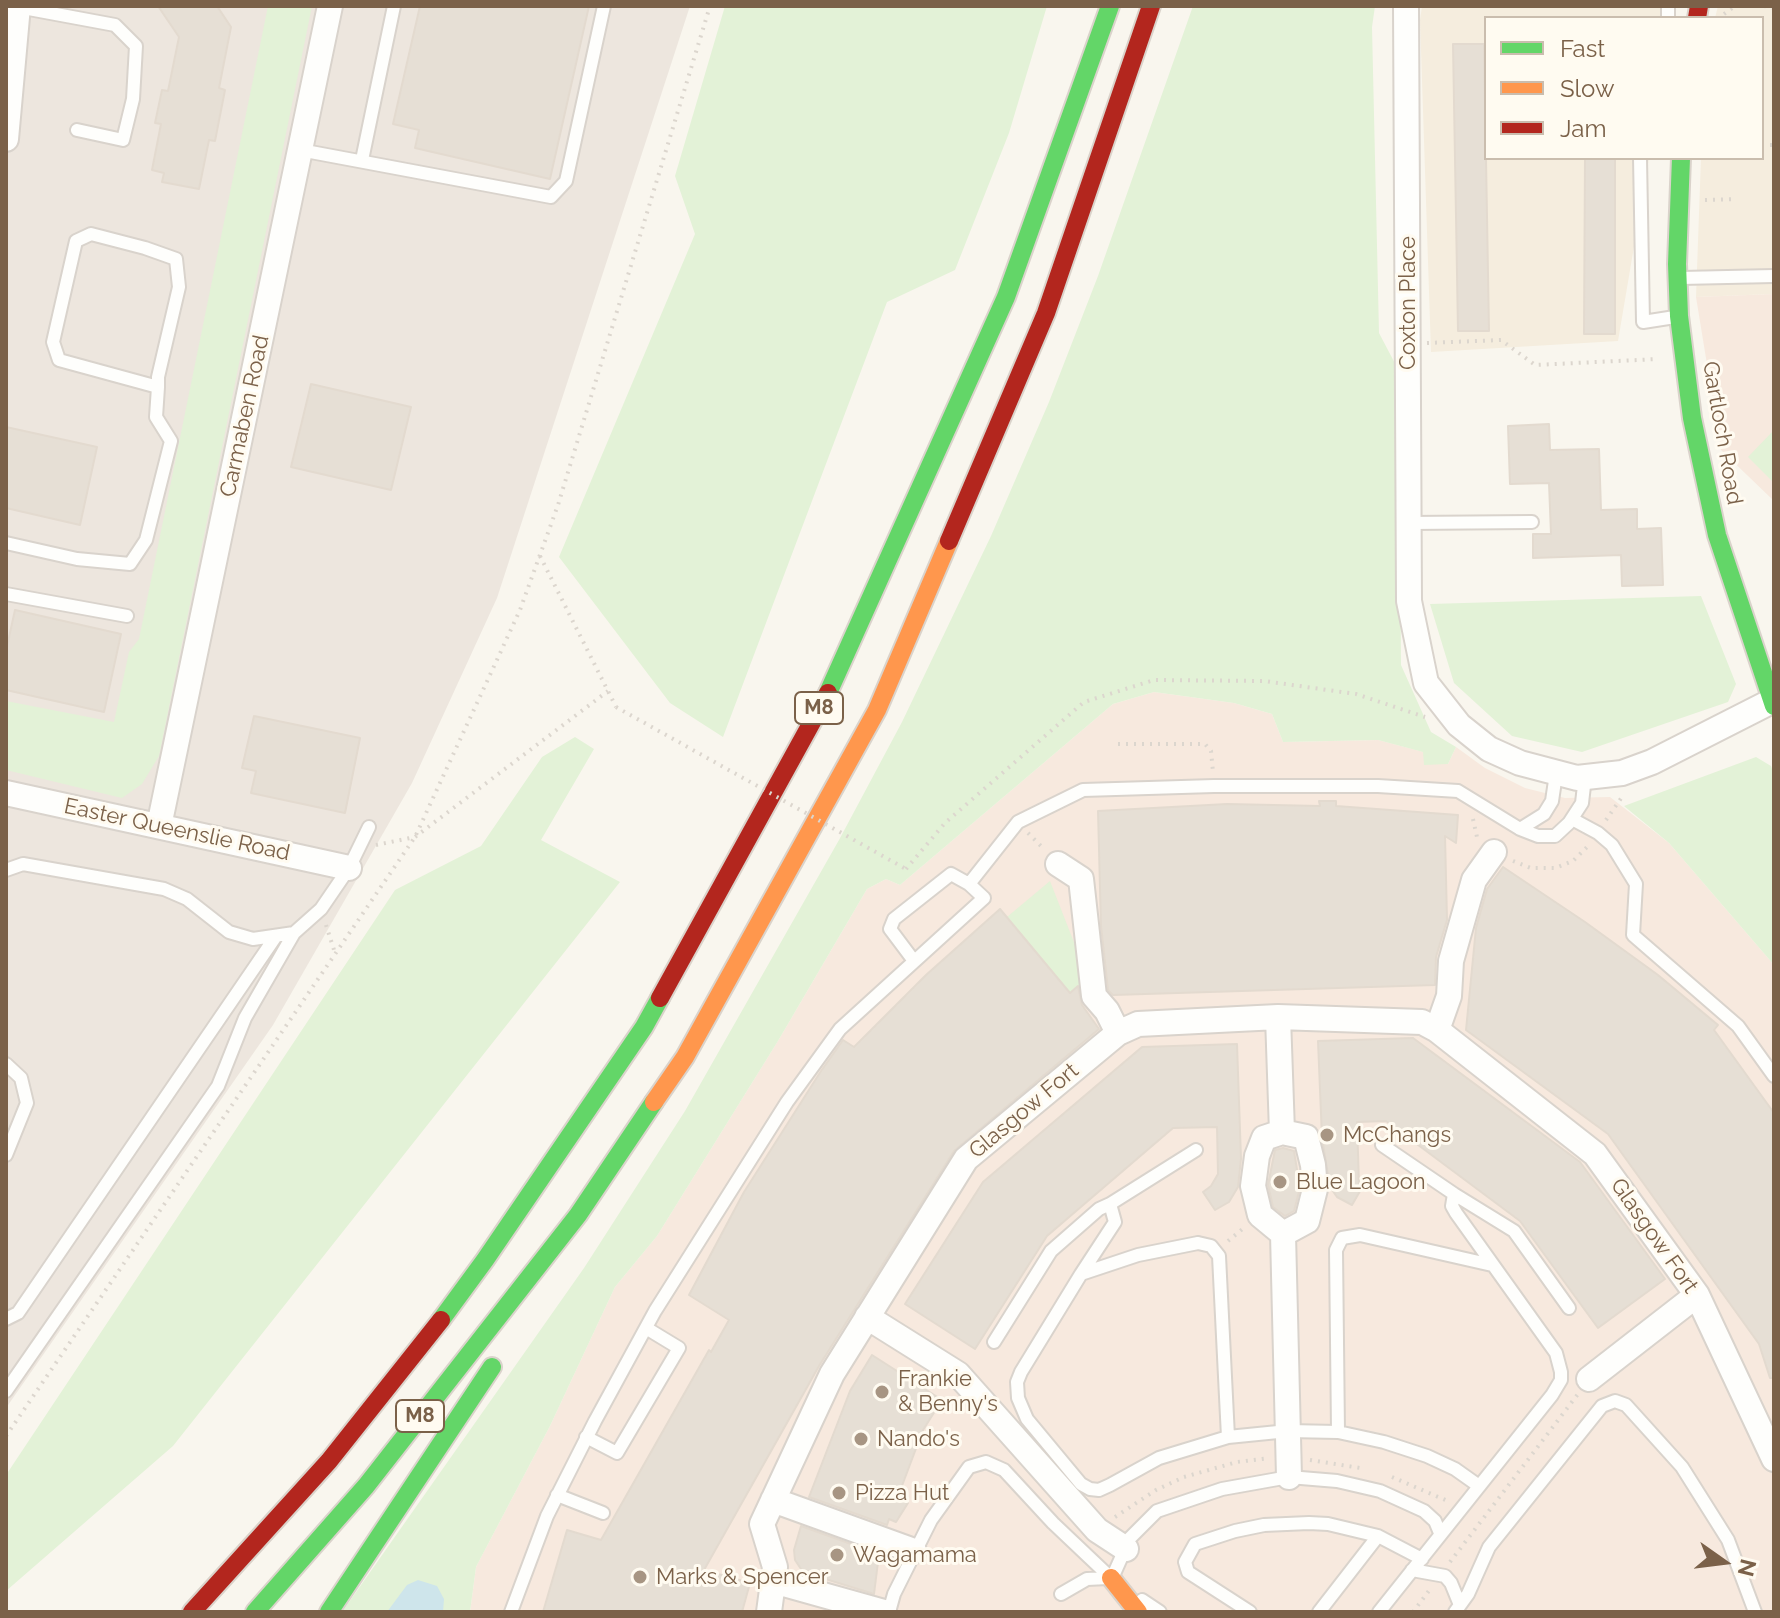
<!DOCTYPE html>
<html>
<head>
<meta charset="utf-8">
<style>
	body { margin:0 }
	#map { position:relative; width:1780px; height:1618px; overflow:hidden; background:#f9f6ee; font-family:Raleway,sans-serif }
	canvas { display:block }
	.frame { position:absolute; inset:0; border:8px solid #7b6149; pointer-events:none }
	.legend { position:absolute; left:1484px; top:16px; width:280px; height:144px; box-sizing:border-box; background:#fffbf1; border:2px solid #cabdae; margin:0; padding:10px 14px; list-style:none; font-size:24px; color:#7b6149 }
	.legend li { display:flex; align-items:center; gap:16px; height:40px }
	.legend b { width:40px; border:2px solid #cabdae }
	.north { position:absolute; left:1684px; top:1522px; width:80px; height:80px; -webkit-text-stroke:6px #fffbf1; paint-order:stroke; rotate:104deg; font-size:22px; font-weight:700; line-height:32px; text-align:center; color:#7b6149 }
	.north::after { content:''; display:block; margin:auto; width:28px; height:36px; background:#7b6149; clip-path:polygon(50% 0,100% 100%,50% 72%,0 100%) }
</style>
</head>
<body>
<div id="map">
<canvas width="1780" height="1618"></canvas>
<div class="frame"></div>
<ul class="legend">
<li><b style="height:10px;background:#63d668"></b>Fast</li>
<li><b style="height:10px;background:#ff974d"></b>Slow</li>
<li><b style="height:10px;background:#b3261e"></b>Jam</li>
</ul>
<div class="north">N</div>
</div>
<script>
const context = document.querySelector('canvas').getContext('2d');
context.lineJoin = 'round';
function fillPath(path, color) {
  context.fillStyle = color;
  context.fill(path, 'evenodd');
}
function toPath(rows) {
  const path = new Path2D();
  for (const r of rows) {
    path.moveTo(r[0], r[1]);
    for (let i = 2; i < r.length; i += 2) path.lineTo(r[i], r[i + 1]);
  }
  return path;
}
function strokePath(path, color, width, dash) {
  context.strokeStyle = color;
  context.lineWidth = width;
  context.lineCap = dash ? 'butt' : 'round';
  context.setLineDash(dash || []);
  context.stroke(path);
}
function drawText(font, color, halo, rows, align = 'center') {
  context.font = font + ' Raleway,sans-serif';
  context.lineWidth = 6;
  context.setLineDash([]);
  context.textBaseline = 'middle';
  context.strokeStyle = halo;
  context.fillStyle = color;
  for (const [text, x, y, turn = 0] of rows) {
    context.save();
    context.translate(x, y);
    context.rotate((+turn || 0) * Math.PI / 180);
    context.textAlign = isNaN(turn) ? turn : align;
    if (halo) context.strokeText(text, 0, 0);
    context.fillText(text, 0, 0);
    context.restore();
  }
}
const residential = toPath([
	[1422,6,1675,6,1673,18,1486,18,1486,158,1649,158,1618,341,1431,352,1420,20],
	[1718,6,1774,6,1774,294,1696,297,1701,158,1762,158,1762,18,1715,18]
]);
const commercial = toPath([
	[1774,294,1774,501,1721,450,1696,297],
	[1154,692,1234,703,1272,714,1283,742,1378,740,1424,752,1424,764,1448,764,1456,747,1485,768,1525,788,1565,798,1610,797,1669,843,1774,965,1774,1612,470,1612,476,1567,550,1426,615,1287,657,1236,778,1041,867,889,886,879,900,885,1113,704]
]);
const industrial = toPath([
	[6,6,690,6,497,598,412,783,273,1025,6,1408]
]);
const green = toPath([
	[268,6,312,6,159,756,142,784,122,798,6,770,6,701,114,722,129,652,139,639],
	[725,6,1047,6,1009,133,955,270,887,302,723,737,670,703,559,557,695,234,675,176],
	[1193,6,1375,6,1372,27,1379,333,1399,371,1401,665,1431,732,1456,747,1448,764,1424,765,1423,752,1378,740,1283,742,1272,714,1234,703,1154,692,1113,704,900,885,886,879,867,889,778,1041,657,1236,615,1287,550,1426,476,1567,470,1612,342,1612,584,1268,685,1111,839,840,902,722,991,536,1049,402,1098,276],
	[1774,430,1774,483,1748,457],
	[1701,596,1736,684,1728,702,1582,752,1512,736,1454,683,1430,604],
	[575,737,594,749,541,840,620,882,173,1446,6,1591,6,1475,395,890,481,846,542,757],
	[1756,757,1771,766,1774,774,1774,965,1669,843,1624,806],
	[1050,881,1088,978,1070,993,1007,917]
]);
const water = toPath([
	[418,1580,437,1586,444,1599,443,1612,387,1612,407,1585]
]);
const building = toPath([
	[158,6,217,6,231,27,219,88,225,90,215,141,209,140,199,189,162,182,164,173,152,170,161,124,155,123,162,90,168,91,179,37,158,6],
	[420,6,589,6,550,179,415,148,419,130,393,124,420,6],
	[1453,44,1484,44,1489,331,1458,331,1453,44],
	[1585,158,1615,158,1615,334,1584,334,1585,158],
	[311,384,411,407,391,490,291,467,311,384],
	[1549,424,1550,450,1599,449,1601,510,1637,509,1637,529,1661,528,1663,585,1622,586,1621,555,1533,558,1533,534,1551,534,1549,483,1510,484,1508,426,1549,424],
	[6,427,97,447,80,525,6,508,6,427],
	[15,610,121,634,104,712,6,690,6,651,15,610],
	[254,716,360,738,345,813,251,793,256,771,242,768,254,716],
	[1319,801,1336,801,1336,806,1458,815,1456,843,1445,836,1447,920,1436,957,1435,985,1113,995,1108,990,1101,926,1098,811,1227,804,1320,806,1319,801],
	[1503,867,1585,922,1658,975,1718,1025,1714,1030,1774,1113,1774,1378,1770,1378,1759,1344,1608,1134,1466,1030,1476,928,1487,889,1503,867],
	[1000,909,1070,993,1078,986,1082,1005,1099,1029,954,1151,819,1366,704,1570,750,1583,742,1612,543,1612,567,1530,601,1540,709,1350,711,1352,729,1320,689,1295,744,1192,821,1071,843,1040,854,1047,926,975,1000,909],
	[1413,1038,1580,1162,1665,1279,1598,1328,1520,1221,1386,1121,1357,1122,1359,1184,1363,1186,1352,1205,1337,1197,1330,1187,1322,1138,1318,1041,1413,1038],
	[1237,1044,1241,1159,1238,1187,1229,1202,1215,1210,1203,1192,1211,1186,1218,1174,1217,1127,1173,1128,1047,1236,975,1349,905,1304,983,1182,1142,1047,1237,1044],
	[1283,1148,1294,1151,1300,1188,1294,1211,1285,1216,1273,1207,1268,1185,1275,1150,1283,1148],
	[872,1355,942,1400,923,1430,897,1499,908,1503,896,1522,889,1519,887,1525,809,1497,850,1391,872,1355],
	[801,1526,879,1554,874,1594,803,1572,795,1560,794,1550,801,1526]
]);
const path = toPath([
	[1764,6,1774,8],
	[1724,14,1735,6],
	[1762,145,1774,145],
	[1705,200,1737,199],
	[1427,343,1501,340,1535,365,1658,359],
	[540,556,616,707],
	[1118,744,1205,744,1211,751,1213,772],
	[1473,819,1477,837],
	[1606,820,1624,794],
	[1028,833,1044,849],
	[376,845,415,837,608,691],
	[1513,861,1531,868,1555,868,1573,861,1588,846],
	[906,869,945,823,1084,702,1154,680,1264,681,1356,694,1425,717],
	[326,925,335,953],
	[1228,1241,1245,1227],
	[6,1436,415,837,520,610,558,505,710,6],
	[1310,1460,1360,1468],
	[1392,1477,1450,1502],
	[1115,1517,1156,1490,1184,1477,1237,1462,1269,1458],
	[1450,1562,1578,1394],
	[1413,1612,1431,1588]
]);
const lane = toPath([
	[18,7,115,25,136,46,133,99,123,140,77,130],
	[1668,18,1668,6],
	[300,150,551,197,566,181,604,6],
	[1640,158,1643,322,1675,317],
	[362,160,394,6],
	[1681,278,1774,276],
	[1409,523,1532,522],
	[6,543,77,559,130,564,146,540,171,441,156,417,158,387,158,377,179,287,176,259,145,248,91,234,76,241,53,342,59,360,158,387],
	[6,594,127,616],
	[1556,774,1552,801,1544,814,1520,829,1538,836,1555,836,1569,823,1582,803,1585,777],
	[1572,819,1598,833,1612,845,1636,884,1633,935,1738,1026,1774,1076],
	[6,870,23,864,164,889,187,899,229,932,253,939,294,933,321,909,349,868,369,827],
	[914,961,890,929,894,919,951,874,969,884],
	[6,1064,21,1078,27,1103,6,1155],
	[1454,1194,1514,1231,1569,1308],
	[1198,1243,1211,1246,1219,1256,1228,1437,1159,1458,1110,1485,1099,1490,1090,1489,1081,1484,1027,1419,1018,1398,1017,1382,1021,1372,1081,1274,1138,1255,1198,1243],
	[1081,1274,1115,1222,1110,1204,1196,1150],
	[6,1319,18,1313,276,936],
	[994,1342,1051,1251,1099,1209,1110,1204],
	[6,1391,218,1086,245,1018,294,933],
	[586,1437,617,1453,679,1348,646,1328],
	[1228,1437,1288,1431,1338,1432],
	[1479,1486,1455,1469,1427,1456,1384,1442,1338,1432,1336,1250,1342,1238,1360,1235,1492,1265],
	[557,1495,603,1513],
	[1412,1570,1445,1576,1451,1583,1460,1605],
	[1113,1576,1130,1538,1157,1511,1222,1489,1289,1477,1337,1481,1380,1491,1424,1511,1435,1521,1440,1533],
	[1061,1594,1087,1579,1108,1578],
	[1142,1600,1160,1612],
	[511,1612,547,1516,595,1421,655,1311,787,1102,840,1029,984,898,969,884,1018,822,1083,790,1214,786,1378,786,1458,791,1520,829],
	[889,1612,894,1594,931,1520,969,1467,986,1462,1004,1470,1053,1523,1111,1578],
	[1250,1612,1188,1572,1185,1562,1195,1544,1235,1531,1264,1525,1309,1523,1328,1524,1378,1536,1422,1559],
	[1319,1612,1378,1536],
	[1379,1612,1552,1395,1561,1380,1561,1372,1556,1353,1456,1213,1452,1206,1454,1194,1382,1145],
	[1455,1612,1468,1594,1489,1547,1602,1406,1615,1401,1626,1405,1682,1467,1728,1540,1755,1612]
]);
const street = toPath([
	[1406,6,1409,601,1426,683,1459,725,1489,749,1520,763,1577,778,1622,773,1652,762,1772,701],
	[6,139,18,6],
	[6,793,349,868],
	[159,826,330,6],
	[1058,864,1081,879,1094,996,1107,1011,1118,1033],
	[1278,1017,1282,1132,1306,1137,1313,1165,1315,1189,1307,1221,1283,1234,1289,1477],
	[1437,1030,1449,996,1451,961,1474,880,1494,852],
	[1282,1132,1264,1138,1257,1156,1253,1186,1260,1215,1283,1234],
	[867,1317,958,1374,1097,1530,1126,1549],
	[1589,1379,1697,1295],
	[773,1500,914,1551],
	[773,1581,884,1612],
	[769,1612,775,1567,762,1524,832,1374,966,1159,1118,1033,1138,1024,1278,1017,1422,1022,1437,1030,1595,1154,1697,1295,1774,1459]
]);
const fast = toPath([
	[1681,158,1677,264,1679,316,1692,418,1717,535,1774,706],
	[828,693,1006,297,1110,6],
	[441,1320,485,1260,644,1027,660,998],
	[255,1612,366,1486,578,1215,654,1102],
	[329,1612,492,1367]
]);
const slow = toPath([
	[654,1102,685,1057,877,710,949,541],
	[1111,1578,1138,1612]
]);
const jam = toPath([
	[1697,18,1699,6],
	[949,541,1046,313,1151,6],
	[660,998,828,693],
	[192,1612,329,1461,441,1320]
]);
const pathBridge = toPath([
	[616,707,906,869]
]);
const markers = [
	[1327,1135,8,"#a79583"],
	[1280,1182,8,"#a79583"],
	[882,1392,8,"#a79583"],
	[861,1439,8,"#a79583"],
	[839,1493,8,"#a79583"],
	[837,1555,8,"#a79583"],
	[640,1577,8,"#a79583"]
];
const shields = [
	[819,708,48],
	[420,1416,48]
];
const shieldNames = [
	["M8",819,708],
	["M8",420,1416]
];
const streetNames = [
	["Coxton Place",1408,303,-90],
	["Carmaben Road",245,416,-78],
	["Gartloch Road",1722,433,80],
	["Easter Queenslie Road",177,830,12],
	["Glasgow Fort",1024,1111,-40],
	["Glasgow Fort",1654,1236,55]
];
const poiNames = [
	["McChangs",1343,1135],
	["Blue Lagoon",1296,1182],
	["Frankie",898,1379],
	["& Benny's",898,1404],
	["Nando's",877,1439],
	["Pizza Hut",855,1493],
	["Wagamama",853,1555],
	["Marks & Spencer",656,1577]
];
fillPath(residential, '#f5edde');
fillPath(commercial, '#f7e9de');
fillPath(industrial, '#ede6de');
fillPath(green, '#e3f2d7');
fillPath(water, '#cee5eb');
fillPath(building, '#e6dfd5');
strokePath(building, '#e3dacf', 2);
strokePath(lane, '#d9d3cc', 16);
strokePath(street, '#d9d3cc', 28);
strokePath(fast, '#dad3cb', 22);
strokePath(slow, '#dad3cb', 22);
strokePath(jam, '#dad3cb', 22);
strokePath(path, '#dcd6ce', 4, [2, 6]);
strokePath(lane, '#fefefc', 12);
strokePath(street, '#fefefc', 24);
strokePath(fast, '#63d668', 18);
strokePath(slow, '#ff974d', 18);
strokePath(jam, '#b3261e', 18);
strokePath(pathBridge, '#dcd6ce', 4, [2, 6]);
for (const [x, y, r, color] of markers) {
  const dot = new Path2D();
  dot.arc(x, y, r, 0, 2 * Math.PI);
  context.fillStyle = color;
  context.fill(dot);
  strokePath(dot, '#fffbf1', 3);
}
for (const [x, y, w] of shields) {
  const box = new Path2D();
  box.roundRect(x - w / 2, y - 16, w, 32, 6);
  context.fillStyle = '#fffbf1';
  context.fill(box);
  strokePath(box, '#7b6149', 2);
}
drawText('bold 20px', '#7b6149', null, shieldNames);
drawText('22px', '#7b6149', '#fffbf1', streetNames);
drawText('22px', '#7b6149', '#fffbf1', poiNames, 'left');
</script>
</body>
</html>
